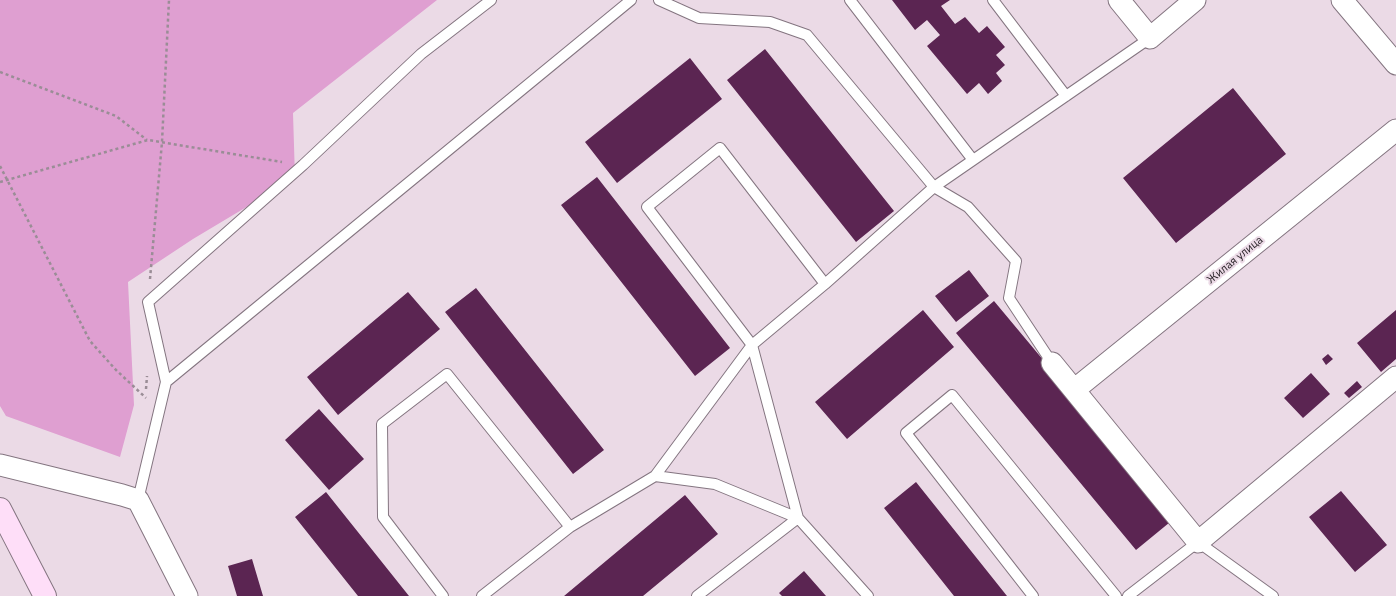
<!DOCTYPE html>
<html>
<head>
<meta charset="utf-8">
<style>
	body { margin:0 }
	canvas { display:block; background:#ebdae6 }
</style>
</head>
<body>
<canvas width="1396" height="596"></canvas>
<script>
const context = document.querySelector('canvas').getContext('2d');
context.lineJoin = 'round';
function fillPath(path, color) {
  context.fillStyle = color;
  context.fill(path, 'evenodd');
}
function toPath(rows) {
  const path = new Path2D();
  for (const r of rows) {
    path.moveTo(r[0], r[1]);
    for (let i = 2; i < r.length; i += 2) path.lineTo(r[i], r[i + 1]);
  }
  return path;
}
function strokePath(path, color, width, dash) {
  context.strokeStyle = color;
  context.lineWidth = width;
  context.lineCap = dash ? 'butt' : 'round';
  context.setLineDash(dash || []);
  context.stroke(path);
}
function drawText(font, color, halo, rows, align = 'center') {
  context.font = font + ' "IBM Plex Sans",sans-serif';
  context.lineWidth = 4;
  context.setLineDash([]);
  context.textBaseline = 'middle';
  context.strokeStyle = halo;
  context.fillStyle = color;
  for (const [text, x, y, turn = 0] of rows) {
    context.save();
    context.translate(x, y);
    context.rotate((+turn || 0) * Math.PI / 180);
    context.textAlign = isNaN(turn) ? turn : align;
    if (halo) context.strokeText(text, 0, 0);
    context.fillText(text, 0, 0);
    context.restore();
  }
}
const green = toPath([
	[0,0,437,0,293,113,295,178,193,239,128,282,134,405,120,457,6,416,0,406]
]);
const building = toPath([
	[892,0,950,0,941,6,955,24,965,17,979,33,987,26,1005,47,996,55,1005,65,996,73,1002,81,988,94,979,83,967,94,927,46,940,35,927,20,915,30],
	[765,49,894,211,856,242,727,80],
	[690,58,722,99,617,183,585,142],
	[1233,88,1286,154,1176,243,1123,178],
	[597,177,730,348,695,376,561,205],
	[969,270,989,296,956,322,935,296],
	[476,288,604,450,573,474,445,312],
	[408,292,440,329,338,415,307,377],
	[994,301,1175,518,1136,550,956,333],
	[923,310,954,347,847,439,815,402],
	[1396,310,1396,359,1381,372,1357,343],
	[1328,354,1333,359,1326,365,1322,359],
	[1311,373,1330,394,1303,418,1284,398],
	[1357,381,1362,387,1349,398,1344,393],
	[319,409,364,459,329,490,285,440],
	[916,482,1007,596,954,596,884,508],
	[1341,491,1387,545,1355,572,1309,517],
	[326,492,409,596,358,596,295,517],
	[685,495,718,534,643,596,564,596],
	[252,559,263,596,237,596,228,566],
	[804,571,826,596,782,596,779,593]
]);
const path = toPath([
	[0,72,116,116,147,140],
	[0,166,90,341,116,370,146,398],
	[0,182,148,140,282,162],
	[150,279,162,142,169,0],
	[146,389,147,376]
]);
const lane = toPath([
	[659,0,699,18,770,22,807,35,934,187,1150,38],
	[850,0,973,160],
	[993,0,1066,96],
	[166,382,148,302,303,165,421,54,491,0],
	[655,476,752,345,825,284,934,187,968,207,1016,261,1009,298,1052,363],
	[138,500,166,382,631,0],
	[443,596,383,517,382,424,447,374,570,527],
	[482,596,570,527,655,476,715,484,798,518,868,596],
	[697,596,798,518,752,345,647,207,720,148,825,284],
	[1033,596,906,433,952,395,1116,596],
	[1128,596,1198,542,1273,596]
]);
const street = toPath([
	[1119,0,1150,38,1195,0],
	[1342,0,1396,64],
	[1052,363,1198,542,1396,377],
	[1074,390,1396,130],
	[0,465,122,495,138,500,187,596]
]);
const secondary = toPath([
	[0,509,45,596]
]);
const streetNames = [
	["Жилая улица",1235,260,-39]
];
fillPath(green, '#df9fd1');
fillPath(building, '#5b2552');
strokePath(lane, '#847580', 12);
strokePath(street, '#847580', 23);
strokePath(secondary, '#847580', 24);
strokePath(path, '#9a8d96', 2.5, [3, 3]);
strokePath(lane, '#fff', 10);
strokePath(street, '#fff', 21);
strokePath(secondary, '#fedef8', 22);
drawText('11px', '#292328', '#ebdae6', streetNames);
</script>
</body>
</html>
